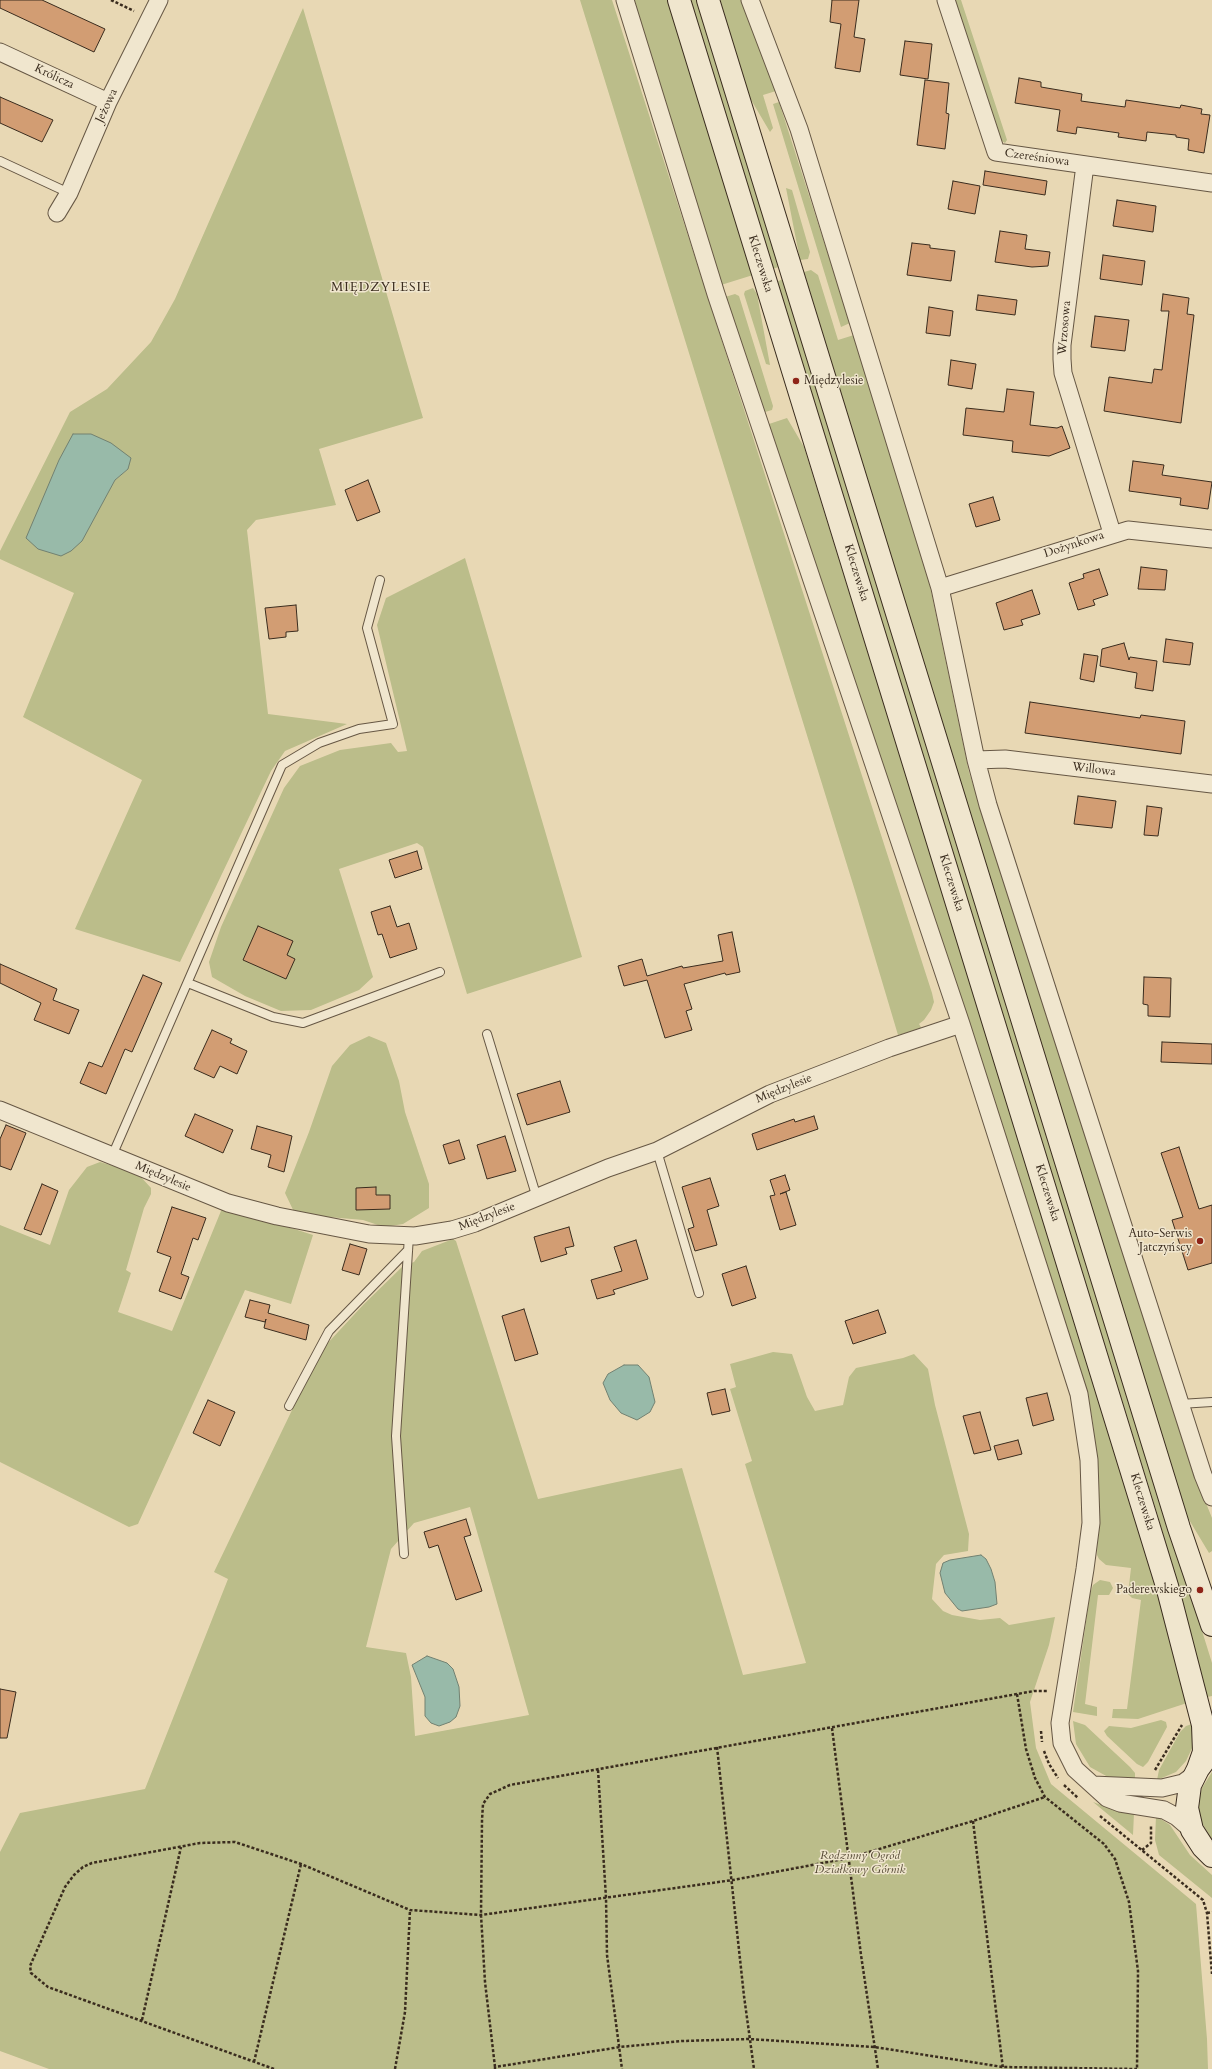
<!DOCTYPE html>
<html>
<head>
<meta charset="utf-8">
<style>
	body { margin:0 }
	canvas { display:block; background:#e8d8b4 }
</style>
</head>
<body>
<canvas width="1212" height="2069"></canvas>
<script>
const context = document.querySelector('canvas').getContext('2d');
context.lineJoin = 'round';
function fillPath(path, color) {
  context.fillStyle = color;
  context.fill(path, 'evenodd');
}
function toPath(rows) {
  const path = new Path2D();
  for (const r of rows) {
    path.moveTo(r[0], r[1]);
    for (let i = 2; i < r.length; i += 2) path.lineTo(r[i], r[i + 1]);
  }
  return path;
}
function strokePath(path, color, width, dash) {
  context.strokeStyle = color;
  context.lineWidth = width;
  context.lineCap = dash ? 'butt' : 'round';
  context.setLineDash(dash || []);
  context.stroke(path);
}
function drawText(font, color, halo, rows, align = 'center') {
  context.font = font + ' Cardo,serif';
  context.lineWidth = 3;
  context.setLineDash([]);
  context.textBaseline = 'middle';
  context.strokeStyle = halo;
  context.fillStyle = color;
  for (const [text, x, y, turn = 0] of rows) {
    context.save();
    context.translate(x, y);
    context.rotate((+turn || 0) * Math.PI / 180);
    context.textAlign = isNaN(turn) ? turn : align;
    if (halo) context.strokeText(text, 0, 0);
    context.fillText(text, 0, 0);
    context.restore();
  }
}
const green = toPath([
	[580,0,612,0,932,993,934,1002,931,1010,924,1020,919,1024,922,1029,898,1035,856,894],
	[633,0,668,0,753,275,721,285],
	[689,0,697,0,779,267,772,269],
	[720,0,741,0,776,91,763,95,773,128,770,132,750,98],
	[954,0,961,0,1007,140,1005,143,999,139],
	[303,8,423,418,319,449,336,505,256,520,247,530,268,714,347,724,285,751,271,771,180,962,75,929,142,780,23,717,74,593,0,559,0,551,70,412,107,389,151,342,175,299],
	[59,460,128,469,115,480,100,505,44,499],
	[779,102,850,323,841,327,773,104],
	[786,188,792,190,810,252,808,259,800,260],
	[811,270,818,275,838,340,854,335,927,572,969,772,1190,1463,1212,1518,1212,1551,1209,1553,1188,1518,1182,1504,804,272],
	[783,279,1212,1663,1212,1696,1207,1697,1181,1595,1157,1513,776,282],
	[753,288,757,294,770,365,766,364,744,294,745,291],
	[735,294,739,296,773,406,772,410,765,412,725,297],
	[787,418,804,447,1115,1449,1170,1633,1187,1703,1138,1719,1112,1718,1113,1709,1127,1709,1141,1600,1132,1598,1128,1594,1131,1568,1106,1565,1099,1559,1097,1555,1099,1476,1092,1417,1082,1375,978,1051,769,424],
	[465,558,582,957,467,994,423,847,417,843,339,869,373,977,359,990,311,1010,281,1011,245,996,212,977,209,962,221,927,284,788,300,766,340,750,391,743,398,752,407,751,377,625,386,598],
	[369,1036,386,1043,399,1081,405,1112,429,1184,429,1208,403,1224,384,1227,363,1220,295,1214,285,1193,309,1132,332,1066,350,1045],
	[100,1162,124,1169,140,1176,151,1188,151,1194,144,1208,126,1270,131,1273,118,1312,172,1331,223,1206,313,1235,291,1304,245,1290,138,1524,129,1527,0,1462,0,1225,50,1245,69,1190,87,1167],
	[453,1239,456,1241,538,1499,682,1468,743,1675,806,1663,745,1464,752,1461,730,1389,736,1387,730,1364,773,1352,792,1354,807,1397,815,1411,843,1405,849,1377,856,1368,903,1358,914,1354,928,1369,935,1405,969,1534,968,1551,944,1555,936,1564,932,1599,943,1611,952,1615,980,1620,1000,1618,1009,1625,1055,1617,1049,1645,1030,1702,1036,1748,1051,1784,1196,1904,1207,2039,1208,2069,49,2069,0,2051,0,1852,20,1813,145,1789,228,1579,214,1572,293,1408,325,1346,364,1304,403,1266,414,1262,422,1251],
	[470,1507,529,1715,415,1736,411,1677,406,1653,366,1647,391,1549,414,1523],
	[1100,1580,1110,1582,1113,1588,1109,1595,1098,1595,1085,1704,1097,1707,1097,1716,1073,1712,1090,1594,1093,1585],
	[1161,1720,1166,1722,1167,1727,1148,1762,1143,1767,1137,1764,1107,1736,1104,1731,1109,1726,1131,1728],
	[1073,1721,1085,1725,1130,1767,1135,1773,1135,1780,1108,1777,1090,1767,1076,1744],
	[1192,1724,1194,1744,1186,1761,1176,1772,1157,1780,1159,1770,1180,1732,1186,1726],
	[1212,1772,1212,1839,1202,1823,1199,1812,1199,1800,1202,1788],
	[1093,1802,1115,1810,1134,1813,1133,1835],
	[1156,1816,1170,1825,1190,1855,1212,1875,1212,1898,1159,1855,1155,1840]
]);
const water = toPath([
	[73,434,91,434,111,443,131,458,128,469,115,480,82,541,71,551,61,556,38,549,26,538,59,460,73,434],
	[624,1365,638,1365,649,1377,655,1402,650,1412,637,1420,621,1413,610,1400,603,1383,608,1374,624,1365],
	[981,1555,986,1559,991,1569,995,1582,997,1604,989,1607,962,1611,958,1609,945,1593,940,1573,943,1563,950,1560,981,1555],
	[427,1656,447,1663,453,1669,459,1687,460,1706,456,1717,450,1722,439,1726,431,1723,425,1716,425,1697,412,1665,427,1656]
]);
const building = toPath([
	[0,0,42,0,105,29,94,52,0,8,0,0],
	[832,0,859,0,854,37,865,39,860,72,835,68,841,24,830,22,832,0],
	[905,41,932,44,928,79,900,75,905,41],
	[1019,78,1041,82,1041,87,1082,94,1081,101,1125,107,1126,100,1180,108,1181,105,1202,109,1201,114,1210,115,1204,153,1188,150,1189,139,1176,137,1176,135,1147,132,1146,141,1118,137,1119,133,1077,127,1076,134,1057,131,1060,110,1015,103,1019,78],
	[925,80,949,83,946,113,949,114,945,149,917,145,925,80],
	[0,97,53,120,42,142,0,123,0,97],
	[985,171,1047,181,1045,195,983,185,985,171],
	[953,181,980,186,975,214,948,209,953,181],
	[1117,200,1156,206,1153,232,1113,226,1117,200],
	[1000,231,1027,235,1025,249,1050,252,1048,266,1032,267,995,262,1000,231],
	[912,243,930,245,930,248,955,251,951,281,907,275,912,243],
	[1103,255,1145,261,1142,285,1100,279,1103,255],
	[1163,294,1189,298,1187,314,1194,315,1181,423,1104,411,1109,377,1152,383,1154,369,1162,370,1169,311,1161,311,1163,294],
	[978,295,1017,300,1015,315,976,310,978,295],
	[929,307,953,311,950,336,926,333,929,307],
	[1095,316,1129,320,1125,351,1091,347,1095,316],
	[951,360,976,364,972,389,948,385,951,360],
	[1007,389,1034,392,1030,425,1057,428,1062,426,1070,448,1049,456,1012,452,1013,441,963,435,966,408,1004,412,1007,389],
	[1133,461,1164,465,1162,475,1212,482,1208,509,1180,505,1181,498,1129,491,1133,461],
	[368,480,380,512,357,521,345,490,368,480],
	[993,497,1000,520,976,527,969,504,993,497],
	[1141,567,1167,570,1165,590,1138,589,1141,567],
	[1099,569,1108,595,1093,600,1095,605,1078,610,1069,583,1084,578,1083,574,1099,569],
	[1032,590,1040,614,1021,620,1023,625,1004,630,996,603,1032,590],
	[296,605,298,631,286,632,286,637,269,639,265,608,296,605],
	[1166,639,1193,643,1190,665,1163,662,1166,639],
	[1124,643,1129,660,1130,657,1157,661,1153,691,1135,688,1137,673,1100,666,1102,649,1124,643],
	[1084,654,1098,656,1094,682,1080,679,1084,654],
	[1030,702,1140,718,1141,715,1185,721,1181,754,1025,733,1030,702],
	[1078,796,1116,801,1112,828,1074,824,1078,796],
	[1147,806,1162,808,1158,836,1144,835,1147,806],
	[417,851,422,869,395,878,389,860,417,851],
	[390,906,397,927,409,923,417,949,390,958,382,934,378,935,371,912,390,906],
	[258,926,293,941,287,955,295,959,286,979,243,960,258,926],
	[732,932,740,972,726,975,725,973,684,984,692,1009,686,1011,692,1030,665,1038,647,980,624,986,618,966,642,959,647,976,682,966,683,968,723,961,718,935,732,932],
	[0,964,57,989,53,1000,79,1010,69,1034,34,1020,41,1003,0,983,0,964],
	[143,975,162,983,132,1052,125,1049,106,1094,80,1083,89,1062,102,1067,143,975],
	[1144,977,1171,978,1170,1017,1148,1016,1148,1005,1143,1004,1144,977],
	[212,1030,232,1039,230,1043,247,1051,237,1074,220,1066,214,1078,194,1069,212,1030],
	[1162,1042,1212,1044,1212,1064,1161,1062,1162,1042],
	[560,1081,570,1112,527,1125,517,1094,560,1081],
	[195,1114,233,1130,223,1153,185,1136,195,1114],
	[814,1116,818,1129,757,1150,752,1134,794,1119,795,1122,814,1116],
	[6,1125,26,1133,11,1170,0,1166,0,1139,6,1125],
	[257,1126,292,1136,284,1172,268,1167,271,1155,251,1149,257,1126],
	[505,1136,516,1171,487,1179,477,1145,505,1136],
	[459,1140,465,1159,449,1164,443,1145,459,1140],
	[1179,1147,1199,1209,1212,1205,1212,1263,1188,1270,1172,1220,1183,1217,1161,1153,1179,1147],
	[785,1175,790,1190,780,1194,786,1192,796,1225,780,1230,770,1196,775,1195,770,1180,785,1175],
	[710,1178,719,1206,707,1210,717,1245,695,1251,688,1229,694,1227,682,1187,710,1178],
	[42,1184,58,1191,41,1235,24,1229,42,1184],
	[376,1187,376,1195,390,1195,390,1209,356,1210,356,1188,376,1187],
	[172,1207,206,1218,198,1240,193,1238,181,1274,189,1277,181,1299,159,1291,171,1257,157,1252,172,1207],
	[569,1227,574,1246,565,1248,567,1254,541,1262,534,1237,569,1227],
	[636,1240,648,1279,613,1290,615,1294,597,1299,591,1280,622,1271,614,1247,636,1240],
	[350,1244,367,1249,359,1275,342,1270,350,1244],
	[746,1266,756,1298,732,1306,722,1274,746,1266],
	[250,1300,270,1305,268,1313,309,1325,306,1340,264,1328,266,1319,265,1322,245,1317,250,1300],
	[524,1309,538,1354,515,1361,502,1316,524,1309],
	[878,1310,886,1333,853,1344,845,1321,878,1310],
	[725,1389,730,1411,712,1415,707,1393,725,1389],
	[1047,1393,1054,1420,1033,1426,1026,1398,1047,1393],
	[208,1400,235,1412,220,1446,193,1433,208,1400],
	[980,1412,991,1450,974,1454,963,1416,980,1412],
	[1018,1440,1022,1454,998,1460,994,1446,1018,1440],
	[466,1519,471,1535,464,1537,482,1591,456,1600,438,1545,429,1548,424,1532,466,1519],
	[0,1689,16,1692,7,1738,0,1738,0,1689]
]);
const path = toPath([
	[111,0,134,11],
	[1017,1694,1026,1749,1035,1778,1045,1797,1104,1844,1115,1859,1129,1902,1138,1971,1137,2069],
	[832,1728,861,1955,878,2069],
	[1041,1731,1042,1742],
	[717,1747,744,1996,754,2069],
	[1044,1751,1049,1764,1058,1778],
	[598,1770,606,1898,607,1955,622,2069],
	[1155,1770,1182,1725],
	[1064,1785,1078,1798],
	[1100,1816,1203,1900,1207,1913,1212,1974],
	[973,1821,1003,2069],
	[1142,1850,1151,1843,1151,1825],
	[1207,1913,1212,1912],
	[142,2020,181,1847],
	[254,2062,301,1864],
	[495,2067,485,1982,481,1915,482,1820,483,1804,490,1794,510,1785,1017,1694,1034,1691,1047,1691],
	[274,2069,48,1987,31,1973,30,1966,65,1887,74,1875,83,1867,92,1863,200,1843,235,1842,301,1864,410,1910,481,1915,733,1880,849,1858,973,1821,1045,1797],
	[395,2069,405,2012,410,1910],
	[495,2069,495,2067,620,2047,682,2041,749,2039,874,2047,1003,2067,1137,2069]
]);
const lane = toPath([
	[0,161,69,193],
	[188,983,273,1017,303,1023,440,972],
	[487,1034,537,1198],
	[657,1151,699,1293],
	[112,1156,282,765,319,743,359,729,393,724,367,628,380,580],
	[1180,1404,1212,1402],
	[289,1406,329,1331,408,1250],
	[404,1554,396,1436,409,1236]
]);
const street = toPath([
	[625,0,716,294,961,1024,1079,1394,1089,1460,1091,1523,1085,1569,1060,1723,1062,1743,1075,1769,1107,1798,1120,1803,1164,1810,1177,1817,1192,1830],
	[750,0,799,129,940,588,976,760,988,805,1203,1475,1212,1497],
	[946,0,996,152,1212,183],
	[0,52,108,102],
	[1085,165,1062,345,1062,359,1063,373,1112,533],
	[57,213,69,193,108,102,159,0],
	[940,588,1128,530,1212,539],
	[976,760,1005,759,1212,784],
	[0,1110,228,1203,277,1216,369,1234,415,1236,452,1230,475,1223,608,1168,657,1151,770,1094,889,1048,961,1024],
	[1093,1785,1162,1788,1183,1783,1194,1775]
]);
const secondary = toPath([
	[679,0,1167,1586,1203,1725,1204,1752,1198,1769],
	[708,0,1179,1528,1212,1625],
	[1206,1758,1198,1769,1190,1785,1187,1808,1192,1830,1203,1847,1212,1856]
]);
const markers = [
	[796,381,4,"#8f2418"],
	[1200,1241,4,"#8f2418"],
	[1200,1590,4,"#8f2418"]
];
const streetNames = [
	["Królicza",54,77,25],
	["Jeżowa",107,106,-65],
	["Czereśniowa",1037,158,8],
	["Kleczewska",760,264,73],
	["Wrzosowa",1065,328,-85],
	["Dożynkowa",1074,545,-18],
	["Kleczewska",856,573,73],
	["Willowa",1094,770,7],
	["Kleczewska",951,883,73],
	["Międzylesie",784,1089,-22],
	["Międzylesie",163,1177,23],
	["Kleczewska",1047,1193,73],
	["Międzylesie",487,1217,-21],
	["Kleczewska",1142,1502,73]
];
const poiNames = [
	["Międzylesie",804,381,"left"],
	["Auto-Serwis",1192,1234],
	["Jatczyńscy",1192,1248],
	["Paderewskiego",1192,1590]
];
const parkNames = [
	["Rodzinny Ogród",860,1856],
	["Działkowy Górnik",860,1870]
];
const neighbourhoodNames = [
	["MIĘDZYLESIE",381,288]
];
fillPath(green, '#bbbd8a');
fillPath(water, '#98baa9');
strokePath(water, '#728171', 1);
fillPath(building, '#d29d73');
strokePath(building, '#3a2c1e', 1);
strokePath(lane, '#665744', 10);
strokePath(street, '#665744', 19);
strokePath(secondary, '#3a2c1e', 24);
strokePath(path, '#3a2c1e', 2.5, [3, 2]);
strokePath(lane, '#f0e6ce', 8);
strokePath(street, '#f0e6ce', 17);
strokePath(secondary, '#f0e6ce', 22);
for (const [x, y, r, color] of markers) {
  const dot = new Path2D();
  dot.arc(x, y, r, 0, 2 * Math.PI);
  context.fillStyle = color;
  context.fill(dot);
  strokePath(dot, '#f0e6ce', 1.5);
}
drawText('12px', '#3a2c1e', '#f0e6ce', streetNames);
drawText('12px', '#3a2c1e', '#f0e6ce', poiNames, 'right');
drawText('italic 12px', '#544934', '#f0e6ce', parkNames);
context.letterSpacing = '1px';
drawText('13px', '#3a2c1e', '#f0e6ce', neighbourhoodNames);
context.letterSpacing = '0px';
</script>
</body>
</html>
